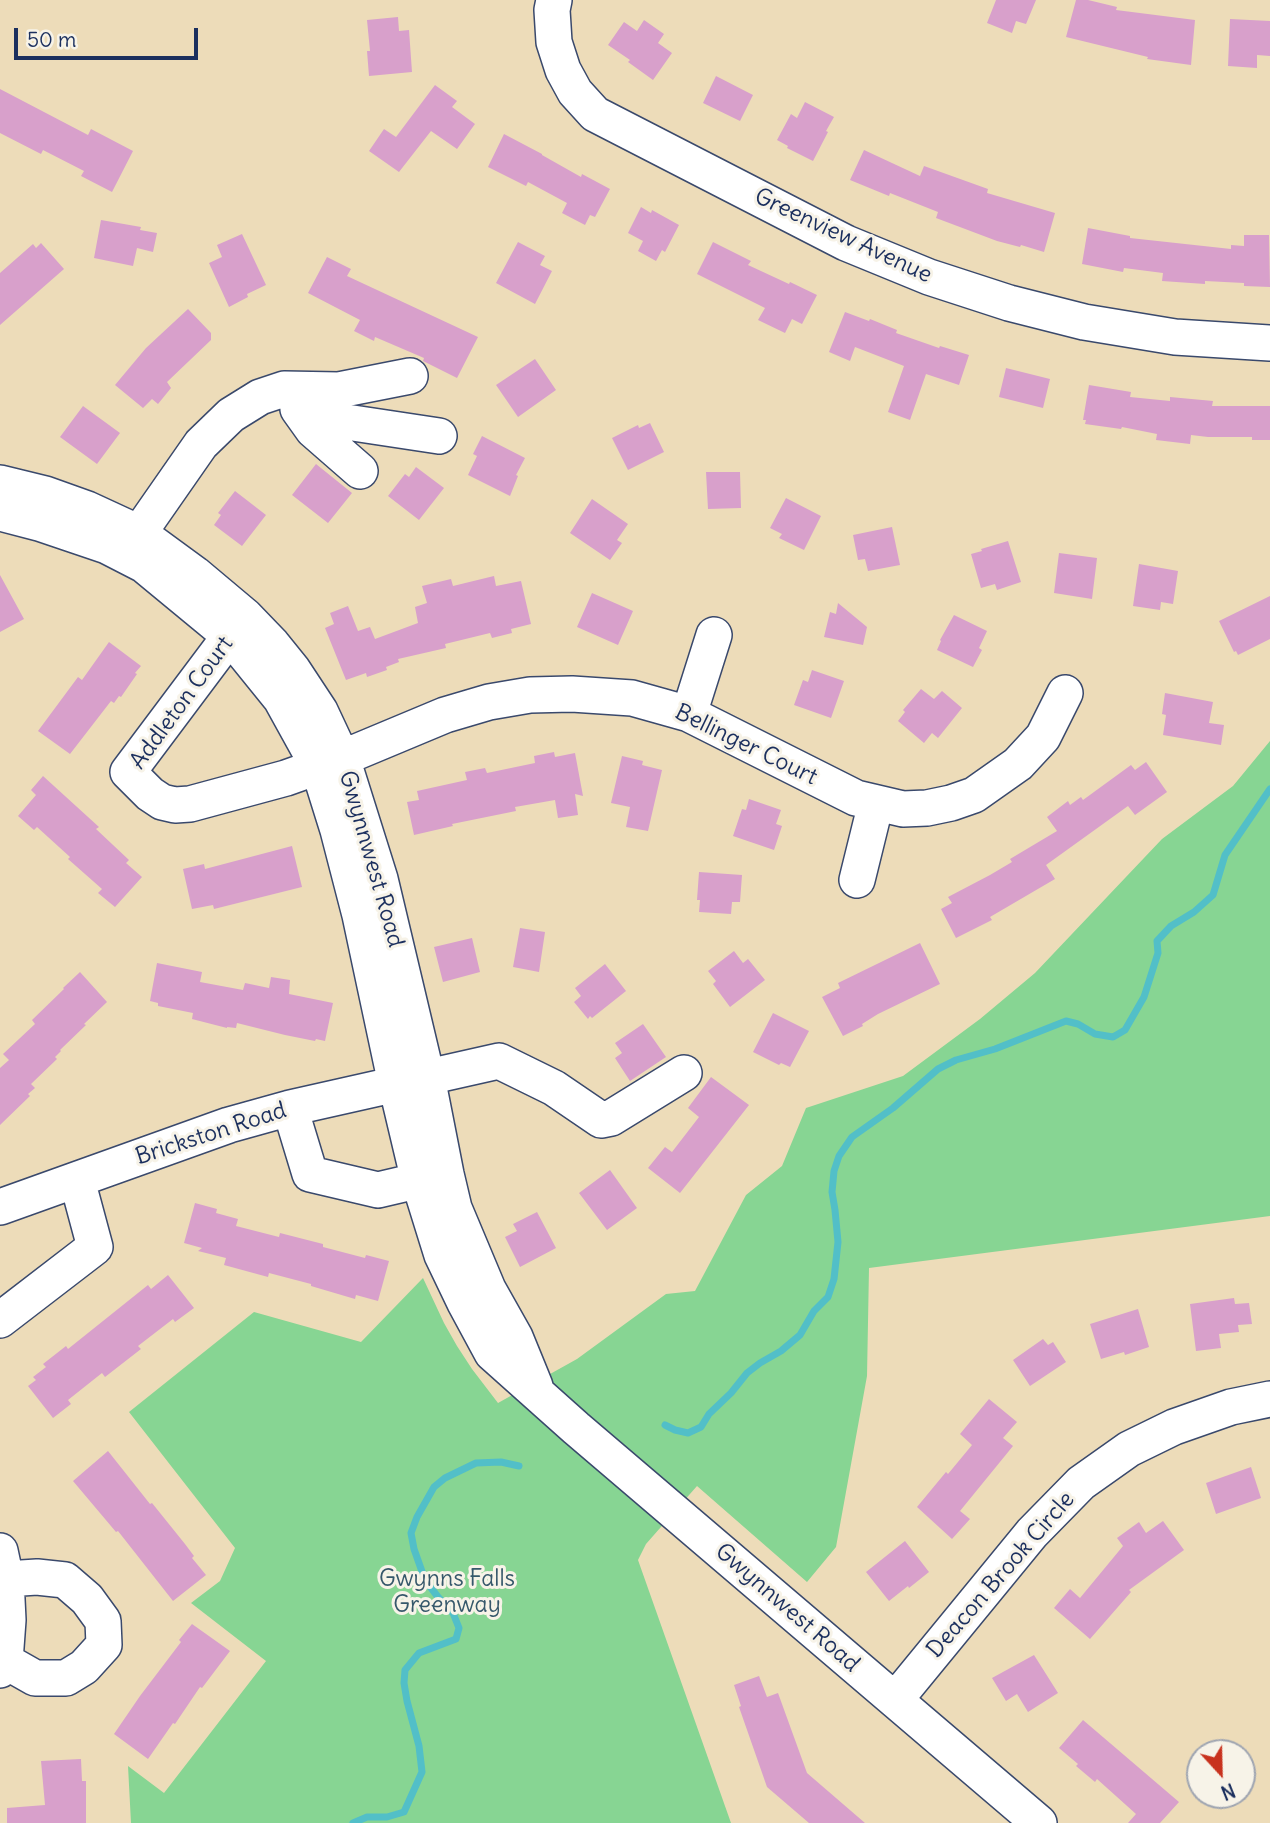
<!DOCTYPE html>
<html>
<head>
<meta charset="utf-8">
<style>
	body { margin:0 }
	#map { position:relative; width:1270px; height:1823px; overflow:hidden; background:#eddcb9; font-family:Delius,sans-serif }
	canvas { display:block }
	.north { position:absolute; left:1186px; top:1739px; width:70px; height:70px; box-sizing:border-box; background:#f7f3e8; border:2px solid #9fa5b1; border-radius:50%; rotate:158deg; font-size:19px; font-weight:700; line-height:28px; text-align:center; color:#1b2f5e }
	.north::after { content:''; display:block; margin:auto; width:24px; height:32px; background:#c8321e; clip-path:polygon(50% 0,100% 100%,50% 72%,0 100%) }
	.scale { position:absolute; left:14px; top:28px; width:184px; height:32px; box-sizing:border-box; border:4px solid #1b2f5e; border-top:0; padding-left:9px; font-size:21px; line-height:24px; white-space:nowrap; color:#1b2f5e; -webkit-text-stroke:5px #f7f3e8; paint-order:stroke }
</style>
</head>
<body>
<div id="map">
<canvas width="1270" height="1823"></canvas>
<div class="north">N</div>
<div class="scale">50 m</div>
</div>
<script>
const context = document.querySelector('canvas').getContext('2d');
context.lineJoin = 'round';
function fillPath(path, color) {
  context.fillStyle = color;
  context.fill(path, 'evenodd');
}
function toPath(rows) {
  const path = new Path2D();
  for (const r of rows) {
    path.moveTo(r[0], r[1]);
    for (let i = 2; i < r.length; i += 2) path.lineTo(r[i], r[i + 1]);
  }
  return path;
}
function strokePath(path, color, width, dash) {
  context.strokeStyle = color;
  context.lineWidth = width;
  context.lineCap = dash ? 'butt' : 'round';
  context.setLineDash(dash || []);
  context.stroke(path);
}
function drawText(font, color, halo, rows, align = 'center') {
  context.font = font + ' Delius,sans-serif';
  context.lineWidth = 6;
  context.setLineDash([]);
  context.textBaseline = 'middle';
  context.strokeStyle = halo;
  context.fillStyle = color;
  for (const [text, x, y, turn = 0] of rows) {
    context.save();
    context.translate(x, y);
    context.rotate((+turn || 0) * Math.PI / 180);
    context.textAlign = isNaN(turn) ? turn : align;
    if (halo) context.strokeText(text, 0, 0);
    context.fillText(text, 0, 0);
    context.restore();
  }
}
const green = toPath([
	[1270,741,1270,1216,869,1268,867,1376,836,1547,807,1582,697,1486,646,1544,638,1560,731,1823,131,1823,128,1766,164,1793,266,1661,191,1603,220,1581,235,1548,129,1412,254,1312,361,1342,423,1278,444,1323,457,1346,472,1369,498,1403,577,1359,666,1294,695,1291,746,1195,782,1166,806,1108,903,1076,980,1019,1035,973,1162,839,1233,786]
]);
const stream = toPath([
	[665,1425,675,1430,688,1433,701,1427,709,1414,731,1393,747,1373,760,1363,781,1351,800,1335,814,1311,828,1297,834,1279,838,1242,835,1210,832,1192,834,1171,839,1156,852,1137,893,1108,938,1069,956,1060,995,1049,1066,1021,1078,1024,1095,1034,1113,1037,1125,1030,1144,997,1158,953,1157,941,1171,926,1194,912,1213,895,1225,855,1270,789],
	[353,1823,367,1817,387,1817,404,1812,422,1772,419,1746,407,1701,404,1683,405,1670,419,1653,456,1639,459,1628,453,1613,438,1597,425,1580,414,1549,411,1533,417,1517,434,1487,445,1478,476,1463,501,1462,519,1466]
]);
const building = toPath([
	[996,0,1036,0,1026,24,1016,21,1012,33,987,23],
	[1076,0,1088,0,1117,7,1116,10,1195,20,1191,65,1147,59,1148,57,1066,37],
	[398,17,399,31,409,30,412,72,369,76,367,51,370,51,367,20],
	[1230,19,1270,21,1270,56,1257,55,1257,68,1228,66],
	[644,20,664,34,658,43,672,53,653,80,628,62,630,60,608,45,624,22,637,31],
	[716,76,753,95,740,121,703,103],
	[435,85,457,101,452,107,475,124,457,149,431,131,399,172,369,151,384,129,396,137],
	[0,89,88,135,91,129,133,151,112,192,81,176,84,171,43,150,41,154,0,133],
	[805,102,834,117,826,131,828,132,813,161,787,148,788,146,777,140,791,114,797,118],
	[504,134,542,154,542,155,581,177,582,174,610,189,595,217,590,215,585,225,562,213,567,203,528,182,526,186,488,167],
	[864,150,920,176,924,166,988,189,987,193,1055,213,1044,252,1021,245,1020,247,997,241,936,218,938,212,890,193,889,196,850,180],
	[641,207,651,213,652,210,679,225,665,252,662,250,656,261,638,251,643,241,628,233],
	[101,220,141,227,140,230,157,233,153,252,137,248,133,266,94,258],
	[1088,228,1130,236,1130,238,1231,249,1231,245,1244,246,1244,235,1269,235,1270,287,1244,286,1244,283,1205,281,1205,284,1162,281,1163,273,1124,268,1123,272,1082,264],
	[242,234,266,285,247,294,248,297,229,307,209,263,222,257,217,245],
	[518,242,545,256,540,265,552,271,535,304,496,283],
	[713,242,751,261,748,265,789,284,790,282,817,295,802,324,792,319,785,333,758,320,765,308,697,274],
	[41,243,64,269,0,325,0,273,33,244,36,248],
	[327,257,351,269,347,276,478,337,457,378,423,361,424,358,375,337,374,341,354,331,360,320,308,293],
	[188,309,211,333,211,340,167,382,171,388,158,404,152,399,143,408,115,385,146,348],
	[845,312,869,321,870,319,897,330,896,333,939,348,940,346,969,355,959,385,926,374,910,420,888,412,904,366,855,347,850,361,829,352],
	[535,359,556,390,518,417,496,385],
	[1006,368,1050,379,1043,408,999,397],
	[1089,385,1131,392,1130,397,1170,401,1170,397,1213,401,1212,406,1270,406,1270,440,1252,440,1252,437,1208,437,1191,435,1190,444,1156,440,1157,434,1122,427,1121,429,1085,424,1086,420,1083,420],
	[83,406,120,433,97,464,60,437],
	[650,423,664,452,628,470,612,438,638,425,639,428],
	[482,436,525,458,516,475,518,476,510,496,468,475,477,456,473,454],
	[316,464,352,493,328,523,292,495],
	[416,467,444,488,419,520,388,496,405,474,409,477],
	[706,472,740,472,741,508,708,509],
	[235,491,266,515,242,546,214,525,221,515,218,513],
	[786,498,821,516,804,550,779,538,782,534,770,528],
	[592,499,628,524,617,540,622,543,610,560,570,533],
	[892,527,900,565,868,571,865,559,858,560,853,535],
	[1008,541,1021,582,997,590,995,584,981,588,971,554,982,551,981,549],
	[1059,553,1097,558,1092,599,1054,593],
	[1139,564,1178,571,1173,604,1161,602,1160,610,1133,606],
	[0,575,24,619,0,632],
	[494,576,496,586,521,581,531,624,511,629,512,633,492,638,490,633,445,644,446,648,398,659,399,662,386,667,387,670,367,677,366,673,346,680,325,628,334,624,330,613,348,606,358,631,370,627,375,639,418,623,415,607,427,603,422,586,451,579,453,586],
	[592,593,633,611,618,645,577,627],
	[1270,596,1270,639,1238,655,1236,651,1234,652,1219,621],
	[838,603,867,627,863,645,824,637,830,612,836,614],
	[954,615,987,631,979,648,982,650,973,667,937,650,941,641,940,640],
	[109,642,141,666,135,673,137,674,121,697,119,696,114,703,111,701,70,754,38,731,78,677,82,680],
	[812,670,844,681,831,718,794,705,803,680,808,682],
	[921,689,934,699,942,691,962,708,938,738,932,733,924,743,898,721,905,712,903,710],
	[1165,693,1213,702,1209,723,1224,725,1221,745,1163,735,1166,715,1162,714],
	[554,752,555,757,575,753,583,796,575,794,578,815,558,818,555,800,515,807,516,811,452,824,453,826,414,835,407,802,419,800,417,791,467,780,465,772,485,768,487,773,535,763,534,756],
	[622,756,643,761,642,765,662,770,648,831,626,827,630,807,611,803],
	[1146,762,1167,792,1135,815,1128,806,1046,865,1055,879,990,917,992,920,956,938,941,909,952,903,948,897,990,875,1012,862,1010,859,1057,831,1047,817,1068,801,1070,805,1081,797,1083,800,1131,765,1135,770],
	[43,776,99,827,96,829,129,860,126,863,142,877,115,907,98,893,102,889,68,859,70,857,37,827,34,830,18,816,36,795,31,790],
	[749,799,781,810,776,824,782,826,774,850,733,836,742,809,746,810],
	[292,846,302,887,214,909,213,905,192,909,183,869,204,864,205,869],
	[699,872,742,875,740,902,732,902,731,914,699,912,700,900,697,900],
	[520,928,545,932,539,972,513,967],
	[472,938,480,972,443,982,434,947],
	[920,943,940,984,878,1014,862,1024,863,1026,843,1036,822,997,840,988,838,983],
	[734,951,743,963,748,959,765,980,730,1007,713,984,716,981,708,971],
	[157,963,202,972,200,982,243,990,245,983,269,988,271,977,290,980,289,994,333,1003,325,1041,316,1039,315,1041,285,1035,237,1023,236,1028,227,1027,227,1028,192,1019,193,1013,158,1006,158,1003,150,1001],
	[605,964,626,991,592,1018,590,1016,588,1019,574,1002,581,996,575,988],
	[80,972,107,1002,84,1024,86,1025,60,1050,61,1051,55,1057,57,1059,31,1084,35,1088,28,1094,30,1096,0,1125,0,1068,9,1060,3,1054,35,1024,32,1020,64,989,63,988],
	[773,1013,809,1031,790,1067,781,1063,779,1065,753,1052],
	[643,1024,666,1057,630,1081,615,1058,622,1053,615,1043],
	[711,1077,749,1105,680,1193,648,1168,665,1147,672,1152,699,1117,688,1108],
	[610,1170,637,1208,607,1230,579,1193],
	[195,1203,217,1209,216,1213,238,1219,236,1226,279,1237,280,1233,323,1244,323,1247,365,1258,366,1255,389,1261,378,1301,356,1295,355,1299,311,1286,311,1284,269,1273,268,1277,224,1265,226,1258,198,1251,202,1248,184,1243],
	[537,1212,556,1248,520,1267,505,1237,517,1231,513,1224],
	[168,1275,194,1308,175,1322,173,1319,138,1346,141,1349,105,1377,102,1373,68,1400,71,1404,53,1418,28,1386,36,1380,33,1377,46,1367,43,1364,66,1346,68,1349,148,1285,151,1289],
	[1234,1298,1235,1304,1249,1303,1252,1324,1238,1325,1239,1332,1219,1334,1221,1348,1196,1351,1190,1304],
	[1138,1309,1149,1347,1125,1355,1124,1352,1101,1359,1090,1324],
	[1043,1339,1048,1345,1053,1342,1066,1362,1030,1386,1013,1360],
	[989,1399,1017,1422,1003,1438,1013,1446,960,1511,970,1519,952,1539,917,1507,946,1472,948,1474,972,1445,960,1434],
	[108,1451,150,1504,152,1503,185,1544,194,1556,192,1558,206,1575,173,1601,118,1531,116,1532,73,1481],
	[1251,1467,1261,1498,1216,1514,1206,1483],
	[1163,1521,1184,1550,1129,1590,1131,1592,1090,1639,1054,1608,1070,1589,1080,1598,1123,1546,1117,1538,1139,1522,1146,1533],
	[905,1541,929,1572,909,1588,908,1586,889,1601,866,1572],
	[192,1624,230,1651,202,1688,200,1687,175,1724,173,1723,148,1759,114,1734,140,1696,181,1642,179,1640],
	[1034,1655,1058,1693,1028,1712,1017,1694,1006,1701,992,1678],
	[759,1676,767,1697,778,1693,807,1773,865,1823,809,1823,767,1787,739,1707,741,1706,734,1685],
	[1083,1720,1179,1802,1160,1823,1128,1823,1136,1814,1097,1779,1095,1782,1076,1766,1078,1764,1059,1748],
	[81,1759,82,1781,86,1781,86,1823,7,1823,7,1808,45,1805,41,1761]
]);
const minor = toPath([
	[554,0,552,10,554,42,563,70,575,92,595,114,846,243,929,277,1009,303,1084,322,1175,337,1270,343],
	[284,389,333,420,439,436],
	[298,409,313,430,360,471],
	[0,483,45,494,87,509,139,533,195,574,245,616,272,644,293,670,320,711,342,758,380,879,427,1077,446,1174,454,1208,488,1289,515,1337,535,1386],
	[0,513,39,523,107,546,144,565,230,636,281,699,318,766,338,830,360,915,396,1084,419,1181,442,1255,465,1303,492,1353,576,1428,1039,1823],
	[129,554,139,533,201,444,231,415,260,397,284,389,339,390,410,376],
	[245,616,128,772,150,794,162,802,175,805,190,804,286,778,342,758,445,715,489,702,530,695,572,694,632,698,689,714,856,798,903,809,927,808,951,803,974,795,1018,764,1043,737,1065,693],
	[689,714,714,635],
	[857,880,876,803],
	[290,1108,310,1174,378,1190,442,1175],
	[0,1207,229,1125,290,1108,499,1061,554,1088,601,1120,611,1118,684,1073],
	[0,1320,95,1247,77,1180],
	[0,1551,6,1579,8,1620,5,1661,0,1670],
	[5,1661,35,1678,66,1678,84,1667,104,1645,103,1621,87,1599,65,1580,37,1577,6,1579],
	[895,1700,1032,1533,1081,1483,1129,1449,1174,1427,1231,1407,1270,1399]
]);
const streetNames = [
	["Greenview Avenue",843,236,25],
	["Addleton Court",182,703,-54],
	["Bellinger Court",746,745,26],
	["Gwynnwest Road",371,859,74],
	["Brickston Road",211,1134,-18],
	["Deacon Brook Circle",1001,1575,-49],
	["Gwynnwest Road",787,1608,41]
];
const parkNames = [
	["Gwynns Falls",447,1579],
	["Greenway",447,1605]
];
fillPath(green, '#87d593');
strokePath(stream, '#52bfc8', 7);
fillPath(building, '#d8a0cb');
strokePath(minor, '#3a496c', 38);
strokePath(minor, '#fff', 35);
drawText('23px', '#1b2f5e', '#f7f3e8', streetNames);
drawText('23px', '#36586b', '#f7f3e8', parkNames);
</script>
</body>
</html>
